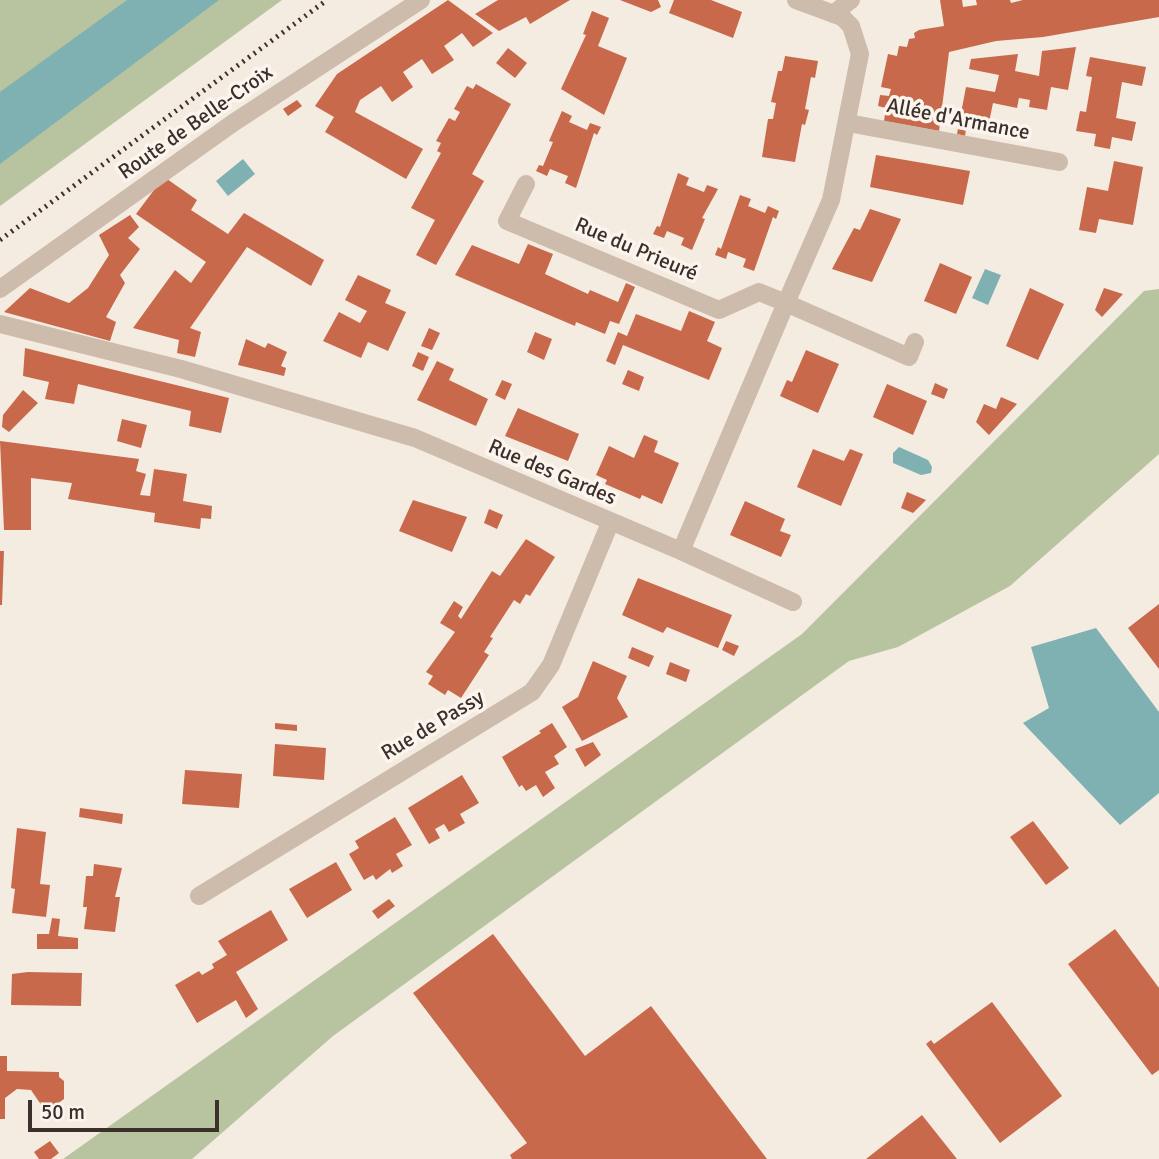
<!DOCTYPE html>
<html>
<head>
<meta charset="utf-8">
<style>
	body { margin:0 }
	#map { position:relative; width:1159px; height:1159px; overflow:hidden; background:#f4ebe1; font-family:Signika,sans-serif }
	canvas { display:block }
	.scale { position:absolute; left:28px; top:1100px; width:191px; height:32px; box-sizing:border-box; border:4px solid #3b302b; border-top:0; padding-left:9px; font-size:21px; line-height:24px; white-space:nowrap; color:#3b302b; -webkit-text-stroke:5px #fbf5ee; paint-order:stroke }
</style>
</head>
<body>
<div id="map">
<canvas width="1159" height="1159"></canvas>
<div class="scale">50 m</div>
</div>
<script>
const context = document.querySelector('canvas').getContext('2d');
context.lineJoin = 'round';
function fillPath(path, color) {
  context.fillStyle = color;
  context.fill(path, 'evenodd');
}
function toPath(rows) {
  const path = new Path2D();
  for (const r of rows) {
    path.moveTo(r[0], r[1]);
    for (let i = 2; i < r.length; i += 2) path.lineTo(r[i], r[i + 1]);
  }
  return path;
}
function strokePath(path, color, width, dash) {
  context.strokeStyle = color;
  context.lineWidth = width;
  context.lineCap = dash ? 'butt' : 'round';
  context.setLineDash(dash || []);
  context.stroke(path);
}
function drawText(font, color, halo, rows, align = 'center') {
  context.font = font + ' Signika,sans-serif';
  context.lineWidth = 7;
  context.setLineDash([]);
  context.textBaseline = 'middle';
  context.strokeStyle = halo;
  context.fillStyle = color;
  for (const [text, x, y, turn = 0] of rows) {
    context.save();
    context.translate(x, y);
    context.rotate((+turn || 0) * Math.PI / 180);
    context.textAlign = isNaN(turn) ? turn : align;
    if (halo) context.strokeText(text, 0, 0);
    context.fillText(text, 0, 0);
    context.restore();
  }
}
const green = toPath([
	[0,0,282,0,0,206],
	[1159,289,1159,454,1010,586,898,647,849,661,333,1036,192,1159,63,1159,802,634,1144,291]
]);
const water = toPath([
	[127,0,219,0,0,164,0,92],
	[243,159,255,174,228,196,216,181],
	[985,269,1001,275,988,305,972,298],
	[899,447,928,460,932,467,931,473,921,475,893,463,893,453],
	[1096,628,1159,712,1159,793,1120,825,1023,723,1049,708,1031,647]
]);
const building = toPath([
	[448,0,493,33,473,47,462,33,444,46,454,60,432,74,422,59,403,72,413,87,392,102,381,86,360,100,355,112,423,149,406,179,325,132,334,117,315,106,337,74],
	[498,0,570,0,530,24,526,17,499,31,475,14],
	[620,0,658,0,661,7,651,12],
	[674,0,711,0,742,12,733,38,669,13],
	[940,0,962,0,963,7,977,5,976,0,1010,0,1011,3,1023,0,1159,0,1159,17,1043,37,996,41,949,52,939,131,884,121,886,108,878,106,880,95,889,96,891,89,881,87,888,54,897,56,899,46,907,47,909,39,915,38,914,33,919,30,944,26],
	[592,11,609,18,598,46,627,58,604,115,561,89,586,35,583,34],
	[1076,47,1068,90,1051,87,1047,110,1029,107,1030,100,1019,98,1017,108,993,103,988,127,967,123,965,136,957,134,966,87,995,92,999,75,969,69,971,59,1018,54,1015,71,1039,76,1042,51],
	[508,48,527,63,515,78,496,63],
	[785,56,818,61,815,78,811,77,805,109,809,110,805,125,802,124,795,162,762,157,768,119,773,119,776,103,771,102,778,71,782,71],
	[1090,57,1146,67,1142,86,1122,82,1116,118,1136,122,1132,141,1112,137,1110,149,1094,146,1096,134,1076,131,1080,111,1086,112,1092,77,1086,76],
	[476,84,511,104,472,174,484,181,436,265,416,255,435,220,411,208,441,153,437,151,441,143,436,141,449,118,455,121,460,112,454,109,467,86,473,89],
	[297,100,302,106,288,116,283,109],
	[562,111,572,116,569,122,587,130,590,123,601,127,597,135,594,133,576,188,565,183,568,176,550,169,547,176,536,171,539,165,543,166,553,142,549,141],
	[876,155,970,171,963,205,870,187],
	[1114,161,1143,167,1133,225,1099,219,1096,233,1079,230,1087,187,1108,191],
	[678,173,689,178,686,185,704,192,707,185,718,189,702,218,705,219,692,250,681,245,684,238,667,231,664,238,653,234,657,226,660,227],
	[167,179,197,200,191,210,228,234,244,213,324,260,311,286,247,247,190,328,201,332,195,357,177,353,179,340,133,328,175,270,191,283,206,262,136,214,157,186],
	[740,195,751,199,748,206,765,213,768,206,779,211,776,219,773,217,754,271,743,267,746,259,728,252,726,259,715,255,718,247,721,249],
	[870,209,901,219,872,282,832,269,854,228,860,230],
	[130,215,139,227,128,238,140,249,120,275,125,283,106,317,116,322,110,341,4,312,30,288,69,303,88,288,109,255,99,235],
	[528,244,553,254,545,274,588,294,590,290,618,302,626,283,635,287,619,324,610,321,605,334,576,322,575,326,455,275,472,245,519,264],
	[940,263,972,277,956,314,924,301],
	[358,275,391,290,385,303,406,312,388,351,368,342,361,358,323,341,339,312,360,323,367,311,345,300],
	[1030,288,1064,304,1038,360,1006,346],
	[1104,288,1123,294,1102,317,1095,310],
	[689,311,715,322,707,341,722,348,709,380,623,345,615,365,606,361,618,332,627,336,636,314,681,331],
	[429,328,440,333,432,350,421,346],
	[535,332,552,339,544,360,527,352],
	[246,339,265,348,268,343,287,352,281,366,286,368,284,376,238,365],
	[25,348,229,398,221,433,189,426,191,411,78,384,74,404,45,399,49,382,23,376],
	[806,350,839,364,818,413,780,396,787,380,792,382],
	[418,352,429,357,423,371,412,366],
	[437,361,454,369,449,380,488,399,476,426,417,400],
	[628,370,644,377,639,391,622,384],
	[502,380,512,384,505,400,495,395],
	[935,383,948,389,944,399,931,394],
	[887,384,927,401,913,435,873,417],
	[23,390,38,403,9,432,2,427,3,415],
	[1001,397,1017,404,989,435,976,422,984,404,996,409],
	[518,408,579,434,568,461,505,436],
	[122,419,147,425,141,448,117,441],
	[644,435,658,441,654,452,679,463,662,504,642,495,640,499,605,484,607,480,596,475,609,446,634,458],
	[0,441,139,459,136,471,146,474,140,495,150,496,154,469,187,474,183,501,212,506,211,519,201,518,200,529,154,522,155,513,68,499,72,483,31,478,31,530,4,530],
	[813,449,844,461,850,449,863,454,841,506,797,487],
	[907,492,926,500,913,513,901,508],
	[413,500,467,517,452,552,399,531],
	[745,501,785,519,780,531,791,535,781,557,730,535],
	[489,509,503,515,497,529,484,523],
	[526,539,555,557,530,596,526,594,520,604,514,600,490,637,493,638,484,652,489,655,461,698,448,690,445,695,428,684,433,676,426,672,455,632,440,623,454,601,463,607,458,616,461,619,492,571,500,576],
	[0,551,4,551,2,605,0,605],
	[638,578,732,615,718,648,667,627,663,633,622,615],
	[1159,604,1159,669,1128,628],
	[726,641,739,646,734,656,722,650],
	[632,647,654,656,649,667,628,658],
	[593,661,627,676,617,698,628,717,582,741,562,707,578,697],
	[670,662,690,670,686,682,666,674],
	[275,723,297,725,297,731,275,729],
	[552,723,567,747,554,756,559,764,545,772,555,788,543,797,536,785,526,791,522,785,519,787,502,757,541,733,539,731],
	[593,742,601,755,585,767,575,749],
	[275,744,326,748,324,780,273,776],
	[185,770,242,774,239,808,182,804],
	[462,775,479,803,460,814,465,823,449,832,444,824,435,829,440,838,429,844,408,808],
	[80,808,123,814,122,824,79,817],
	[395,817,412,845,396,854,403,866,392,873,390,869,376,880,373,875,364,880,349,854,359,848,355,841],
	[1033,821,1069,868,1046,885,1010,837],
	[17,828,46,832,40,884,50,885,46,917,12,913,15,889,11,888],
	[336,862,352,890,307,918,289,889],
	[94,864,122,868,115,897,120,897,115,932,84,929,87,907,83,907,86,876,93,876],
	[389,899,395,906,378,919,372,911],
	[271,910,288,940,236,972,258,1009,246,1018,236,1000,197,1023,175,985,199,971,202,975,214,968,212,964,227,955,218,941],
	[52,918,60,919,58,936,78,938,78,949,37,949,37,934,49,934],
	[1115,929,1159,988,1159,1070,1152,1075,1068,964],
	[493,934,585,1056,651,1006,767,1159,512,1159,510,1155,527,1143,413,993],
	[28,972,82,973,81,1006,11,1005,12,974],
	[992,1002,1062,1096,1000,1143,926,1044,931,1040,934,1044],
	[0,1056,7,1056,7,1071,59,1072,59,1077,64,1081,64,1099,46,1112,31,1090,17,1089,5,1098,5,1119,0,1119],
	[922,1115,957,1159,866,1159],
	[50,1141,59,1153,51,1159,39,1159,34,1152]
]);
const minor = toPath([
	[833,14,851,0],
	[848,123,1059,162],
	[526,184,507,221,719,310,759,292,786,303,831,200,860,54,851,26,842,17,796,0],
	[0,289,233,123,421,0],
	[0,324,181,369,415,438,681,551,786,303,909,357,915,342],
	[681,551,793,602],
	[199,896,532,692,551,665,610,523]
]);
const rail = toPath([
	[0,240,327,0]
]);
const streetNames = [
	["Allée d'Armance",958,120,11],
	["Route de Belle-Croix",196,123,-35],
	["Rue du Prieuré",636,250,23],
	["Rue des Gardes",552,473,23],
	["Rue de Passy",433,726,-31]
];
fillPath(green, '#b8c4a0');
fillPath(water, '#7fb0b2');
fillPath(building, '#c8694b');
strokePath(minor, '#cdbbac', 18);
strokePath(rail, '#3b302b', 5, [2, 5]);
drawText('21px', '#3b302b', '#fbf5ee', streetNames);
</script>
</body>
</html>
